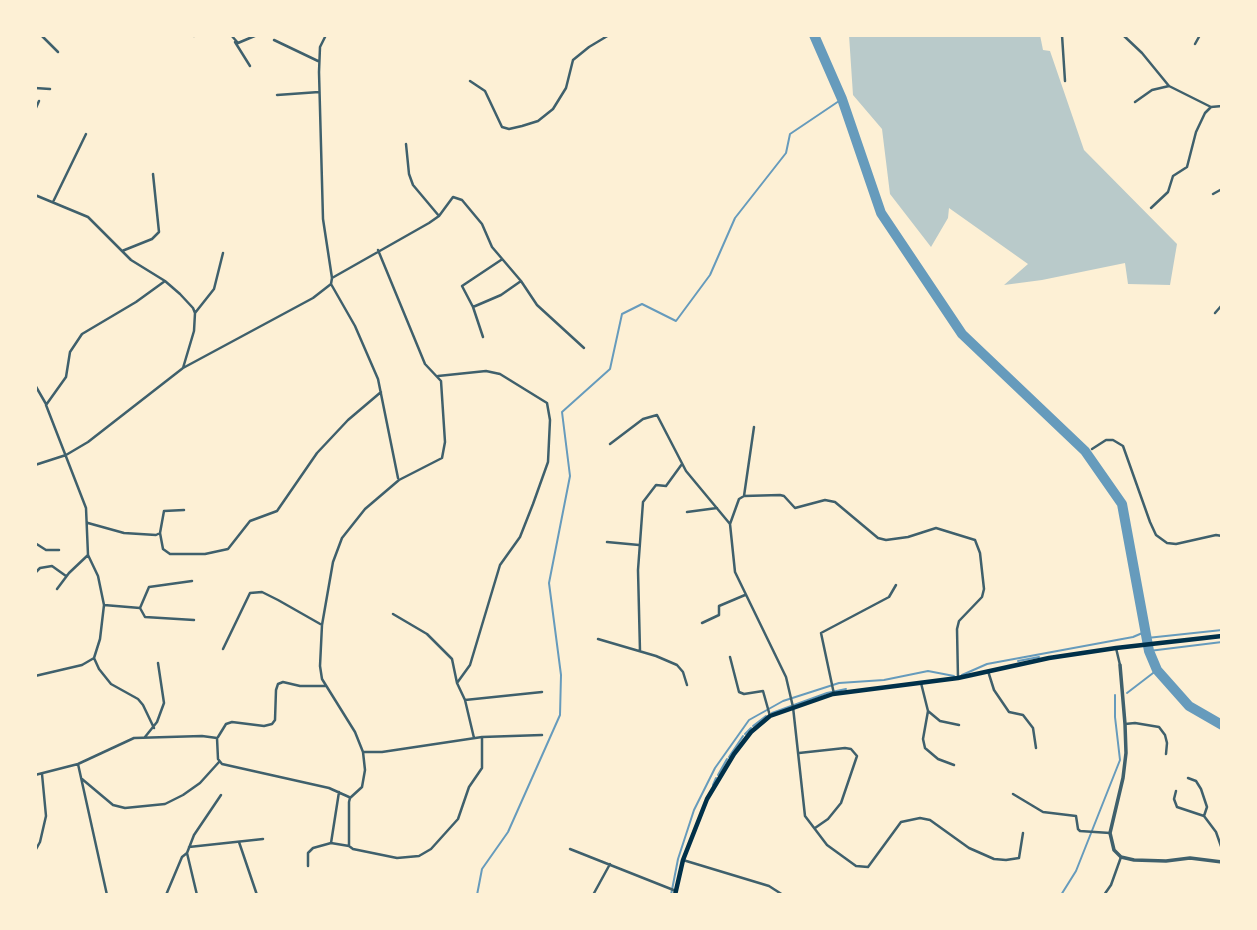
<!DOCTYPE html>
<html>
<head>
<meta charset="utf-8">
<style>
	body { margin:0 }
	#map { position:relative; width:1257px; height:930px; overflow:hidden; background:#fdf0d5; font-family:"Archivo Narrow",sans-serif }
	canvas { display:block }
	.frame { position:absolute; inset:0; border:37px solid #fdf0d5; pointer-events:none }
</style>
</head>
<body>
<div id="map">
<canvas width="1257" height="930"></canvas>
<div class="frame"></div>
</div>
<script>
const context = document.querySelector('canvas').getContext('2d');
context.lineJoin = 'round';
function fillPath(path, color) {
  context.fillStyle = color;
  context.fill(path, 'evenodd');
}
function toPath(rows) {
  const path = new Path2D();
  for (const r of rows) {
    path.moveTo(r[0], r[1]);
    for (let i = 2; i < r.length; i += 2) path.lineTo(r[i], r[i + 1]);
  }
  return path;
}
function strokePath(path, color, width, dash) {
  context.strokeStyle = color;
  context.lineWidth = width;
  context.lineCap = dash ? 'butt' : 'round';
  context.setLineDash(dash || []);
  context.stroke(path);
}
const green = toPath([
	[849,35,1040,35,1043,50,1050,51,1084,150,1177,244,1170,285,1128,284,1125,263,1042,280,1004,285,1028,264,949,208,948,218,931,247,890,194,882,129,853,95]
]);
const stream = toPath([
	[1147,638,1222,630],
	[1149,651,1222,642],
	[1018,661,1039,657],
	[962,675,987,664,1133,637,1147,631],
	[1127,693,1157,670],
	[772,713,827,693,846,689],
	[753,726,766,716],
	[745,734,751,728],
	[729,757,743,736],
	[718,775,727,759],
	[713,785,716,778],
	[477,895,482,869,508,832,560,715,561,675,549,583,570,476,562,412,610,369,622,314,642,304,676,321,710,275,735,218,786,153,790,134,842,99],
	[671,895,678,859,694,810,715,768,749,720,783,701,839,683,884,680,928,671,954,676],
	[1061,895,1076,871,1120,760,1115,717,1115,695]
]);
const river = toPath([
	[814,35,842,99,881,213,962,334,1085,451,1122,504,1149,651,1157,670,1189,706,1222,725]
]);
const minor = toPath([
	[41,35,58,52],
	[231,35,238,43,257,35],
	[326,35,320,47,319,72,323,219,332,278,331,284,355,326,378,379,398,478],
	[1062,35,1065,81],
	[1123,35,1142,53,1169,86,1211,107],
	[194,36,196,35],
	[274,40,318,61],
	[235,42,250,66],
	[1195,44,1200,35],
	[470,81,485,91,502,127,509,129,522,126,538,121,553,109,566,88,573,60,589,47,609,35],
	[35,88,50,89],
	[277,95,319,92],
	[1135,102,1152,90,1169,86],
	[35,110,39,101],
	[406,144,409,174,413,185,439,216],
	[1213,194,1222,189],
	[35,195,88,217,131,260,165,281,180,294,193,308,195,313,194,331,183,368],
	[53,202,86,134],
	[1151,208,1168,192,1173,176,1187,167,1196,132,1205,113,1211,107,1222,106],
	[378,250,425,364,441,381,445,442,442,458,399,480,365,509,342,538,333,562,322,625,320,666,322,679,355,732,363,752,365,770,362,787,350,798,349,802,349,846,353,849,397,858,419,856,431,849,458,819,469,787,482,768,482,737],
	[122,251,152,239,159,232,153,174],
	[332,278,429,223,439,216,453,197,462,200,482,224,492,247,521,281,537,305,584,348],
	[473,307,462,286,501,260],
	[195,313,214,289,223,253],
	[1215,313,1222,305],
	[483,337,473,307,501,295,521,281],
	[438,376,486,371,500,374,547,403,550,420,548,462,533,504,520,537,500,565,470,665,457,683],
	[35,385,46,404],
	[610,444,643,419,657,415,686,471,730,524],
	[1092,449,1106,440,1113,440,1123,446,1150,522,1156,535,1167,543,1176,544,1216,535,1222,536],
	[35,465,66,455,88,442,183,368,313,298,331,284],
	[744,496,754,427],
	[687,512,717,508],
	[88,523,124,533,156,535,160,533,164,511,184,510],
	[160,533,163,549,170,554,205,554,228,549,250,521,277,511,317,453,348,420,381,392],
	[607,542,639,545],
	[35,543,46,550,59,550],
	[35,573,40,568,52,566,66,576],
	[57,589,69,573,88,555],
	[104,605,140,608,149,587,192,581],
	[140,608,145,617,194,620],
	[393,614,427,634,452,659,457,683,465,700,474,738],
	[702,623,719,615,719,606,745,595],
	[598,639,656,656,677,665,683,672,687,685],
	[1116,648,1120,665],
	[223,649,250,593,262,592,278,600,322,625],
	[640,651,638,570,643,502,656,485,666,486,682,464],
	[730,657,739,692,744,694,763,691,770,716],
	[94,658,99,669,111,684,138,699,143,705,154,728],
	[988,671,994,690,1009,712,1023,715,1033,728,1036,748],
	[35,676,82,665,94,658,100,639,104,605,98,576,88,555,86,508,46,405,66,377,70,352,82,334,136,302,165,281],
	[958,678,957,629,959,621,982,597,984,589,980,553,975,540,936,528,908,537,886,540,878,538,835,502,825,500,795,508,784,496,780,495,744,496,739,499,730,524,735,572,786,677,793,707,805,816,827,845,856,866,868,867,901,822,920,818,930,820,969,848,994,859,1006,860,1019,858,1023,833],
	[921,683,928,711,940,721,959,725],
	[834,694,821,633,889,597,896,585],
	[465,700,542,692],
	[928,711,923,739,925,748,938,759,954,765],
	[1125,724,1135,723,1159,727,1165,735,1167,743,1166,754],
	[145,737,157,722,164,703,158,663],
	[218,737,226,724,232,722,264,726,272,724,275,720,276,690,278,684,283,682,300,686,325,686],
	[363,752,382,752,482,737,542,735],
	[799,753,845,748,851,749,857,756,841,803,828,819,815,828],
	[78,764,107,895],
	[35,775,78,764,134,738,202,736,217,738,218,759,222,764,329,788,349,797],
	[1188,778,1196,781,1201,789,1207,807,1204,816],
	[82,779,113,805,125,808,165,804,183,795,200,783,219,762],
	[1176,791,1174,799,1177,807,1204,816,1216,832,1222,849],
	[1013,794,1043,812,1076,816,1078,829,1080,831,1110,833],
	[239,842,257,895],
	[331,843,339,792],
	[189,847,263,839],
	[570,849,676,891],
	[35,851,40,842,46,816,42,774],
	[683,860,769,886,783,895],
	[308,866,308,853,313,848,331,843,349,846],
	[166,895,182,857,187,853],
	[197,895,187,853,194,835,221,795],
	[593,895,610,864],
	[1104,895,1111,885,1121,857]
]);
const tertiary = toPath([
	[1120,665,1125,724,1126,753,1123,778,1110,833,1114,850,1121,857,1134,860,1166,861,1190,858,1222,862]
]);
const secondary = toPath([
	[675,895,683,860,707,799,734,754,751,732,770,716,833,694,958,678,1049,658,1116,648,1222,636]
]);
fillPath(green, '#b9caca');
strokePath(stream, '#669bbc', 2);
strokePath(river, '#669bbc', 10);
strokePath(minor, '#3f606c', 2.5);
strokePath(tertiary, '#3f606c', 3.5);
strokePath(secondary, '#003049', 4.5);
</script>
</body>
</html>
